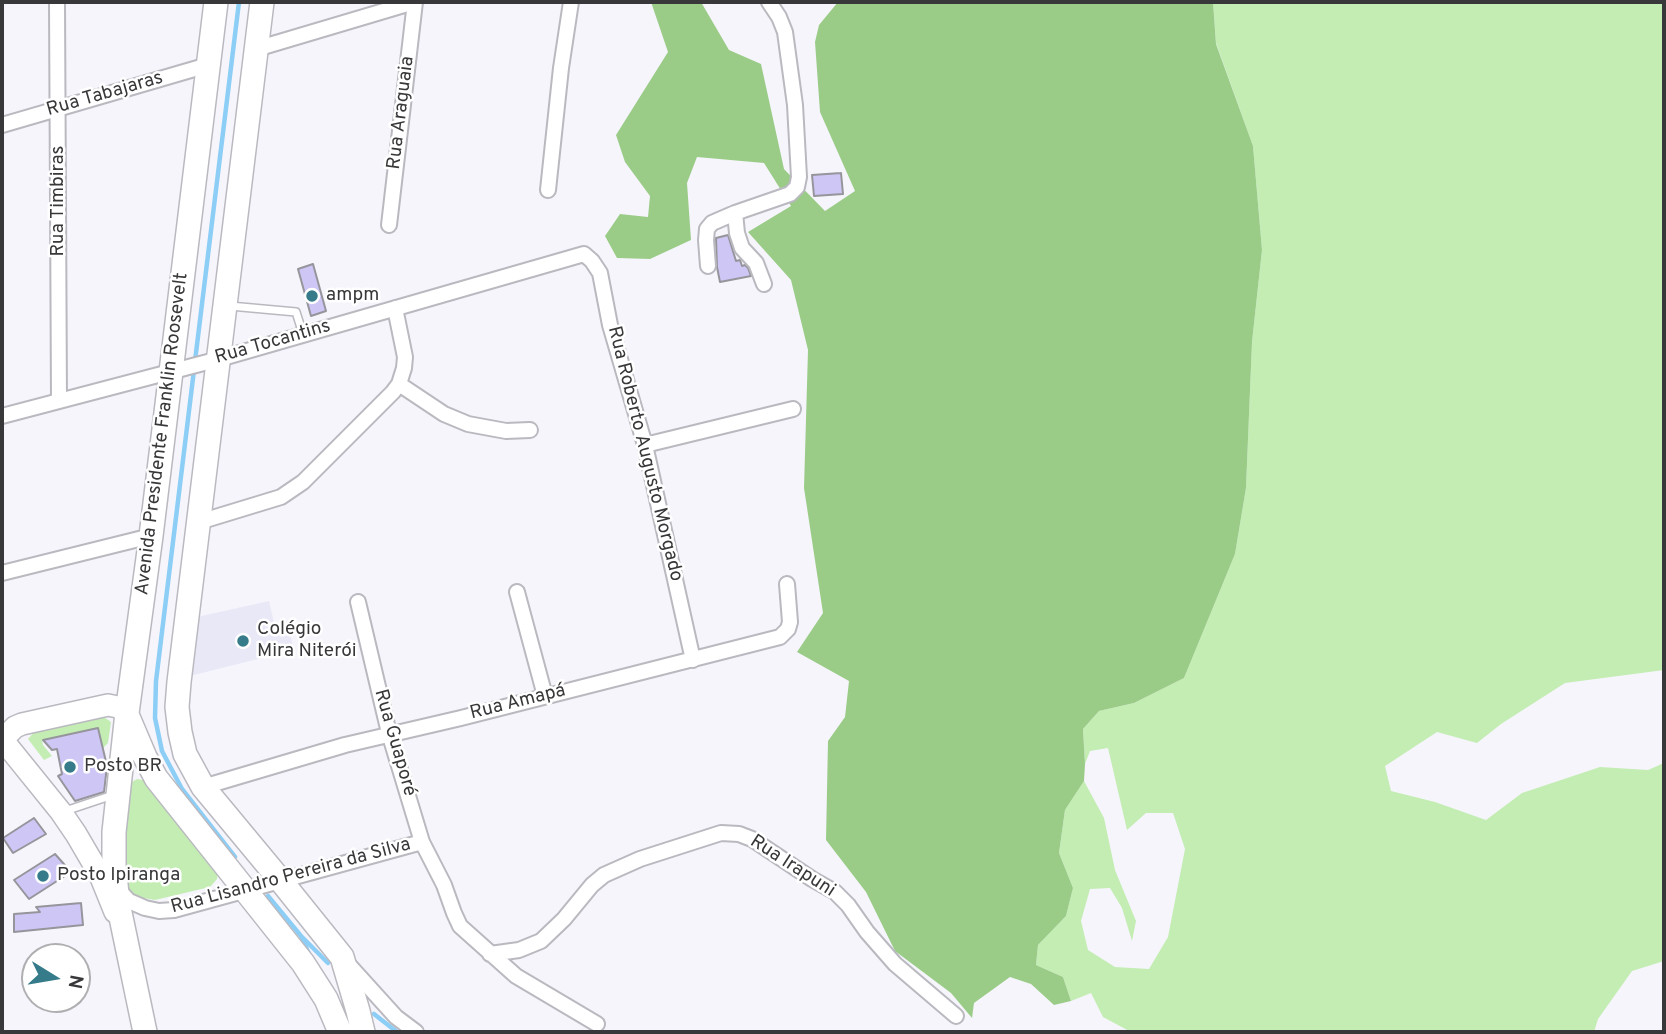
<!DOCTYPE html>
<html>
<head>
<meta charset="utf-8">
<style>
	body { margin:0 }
	#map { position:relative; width:1666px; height:1034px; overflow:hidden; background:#f6f5fc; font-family:Overpass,sans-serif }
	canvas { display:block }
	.frame { position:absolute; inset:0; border:4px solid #38383b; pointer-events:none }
	.north { position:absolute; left:21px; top:943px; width:70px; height:70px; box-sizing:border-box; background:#fff; border:2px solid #afafb1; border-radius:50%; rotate:101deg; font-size:19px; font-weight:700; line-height:28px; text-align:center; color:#38383b }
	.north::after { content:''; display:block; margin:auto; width:24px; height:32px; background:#367b89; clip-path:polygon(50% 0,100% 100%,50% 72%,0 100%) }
</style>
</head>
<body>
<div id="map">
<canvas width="1666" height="1034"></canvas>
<div class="frame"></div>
<div class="north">N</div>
</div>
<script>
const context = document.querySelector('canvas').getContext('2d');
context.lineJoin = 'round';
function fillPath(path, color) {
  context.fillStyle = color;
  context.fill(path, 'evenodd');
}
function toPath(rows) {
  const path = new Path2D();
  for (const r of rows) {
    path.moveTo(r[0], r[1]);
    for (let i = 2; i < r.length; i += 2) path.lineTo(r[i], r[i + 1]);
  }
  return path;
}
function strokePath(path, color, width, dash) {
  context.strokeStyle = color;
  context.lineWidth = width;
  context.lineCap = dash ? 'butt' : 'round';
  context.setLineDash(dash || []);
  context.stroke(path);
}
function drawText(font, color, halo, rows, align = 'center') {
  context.font = font + ' Overpass,sans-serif';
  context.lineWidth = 5;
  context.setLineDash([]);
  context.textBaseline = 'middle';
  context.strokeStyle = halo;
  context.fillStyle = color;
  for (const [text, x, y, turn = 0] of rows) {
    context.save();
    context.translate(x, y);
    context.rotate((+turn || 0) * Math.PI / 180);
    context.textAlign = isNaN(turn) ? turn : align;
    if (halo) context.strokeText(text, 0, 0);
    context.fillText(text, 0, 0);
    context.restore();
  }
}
const built = toPath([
	[269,601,276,631,288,627,294,650,190,676,197,617]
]);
const green = toPath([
	[1213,2,1664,2,1664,670,1565,683,1501,724,1477,743,1437,732,1385,766,1391,791,1435,802,1486,820,1522,793,1600,767,1648,770,1664,763,1664,961,1632,971,1598,1019,1594,1032,1131,1032,1103,1017,1091,993,1071,1001,1063,977,1036,965,1038,945,1066,916,1073,888,1059,853,1065,810,1084,781,1104,818,1115,870,1136,921,1132,941,1122,908,1110,888,1090,889,1081,921,1088,950,1115,967,1149,969,1168,937,1185,849,1173,813,1146,813,1127,830,1108,748,1090,751,1085,764,1083,729,1099,711,1134,703,1184,678,1235,554,1246,488,1252,342,1262,250,1253,146,1216,43],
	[101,715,111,722,108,743,103,748,98,728,42,740,43,745,52,756,44,760,28,739,36,730],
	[137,779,149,781,218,874,217,879,210,887,155,900,137,897,124,884,120,853,127,785]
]);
const forest = toPath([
	[651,2,701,2,729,50,761,64,784,169,825,211,855,191,820,112,815,42,819,25,838,2,1213,2,1216,44,1253,146,1262,250,1252,342,1246,488,1235,554,1184,678,1134,703,1099,711,1083,729,1085,764,1084,781,1065,810,1059,853,1073,888,1066,916,1038,945,1036,965,1063,977,1071,1001,1054,1005,1031,984,1010,977,974,1003,972,1018,951,993,895,951,866,892,826,840,828,741,845,717,849,681,797,652,823,613,804,488,808,350,791,280,748,232,791,206,764,163,697,157,687,183,691,240,650,259,617,258,605,236,620,214,648,217,650,196,625,162,616,135,668,52]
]);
const stream = toPath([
	[195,361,239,2],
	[194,370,156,681,155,718,162,751,182,789,235,857],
	[268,896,301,936,328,963],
	[301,936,309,954],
	[374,1014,397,1032]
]);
const building = toPath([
	[841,173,843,194,814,196,812,175,841,173],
	[728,235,736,261,740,260,742,266,745,265,748,268,751,276,720,282,717,267,716,238,728,235],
	[313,264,326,311,311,316,298,269,313,264],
	[98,728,107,766,104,792,75,801,58,776,62,774,57,749,52,750,43,740,98,728],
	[34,818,46,834,13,853,3,838,34,818],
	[55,854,71,872,29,899,14,880,55,854],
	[81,903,83,925,14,932,14,914,40,912,36,907,81,903]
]);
const lane = toPath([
	[230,306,296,312,303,334],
	[65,811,113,795]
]);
const street = toPath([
	[57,2,59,401],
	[256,49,414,2],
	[2,125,208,65],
	[548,190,561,68,571,2],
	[735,213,737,233,742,248,756,263,764,284],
	[389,225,415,2],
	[708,266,706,240,707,229,712,223,735,213,790,194,797,187,799,177,795,105,785,32,779,17,769,2],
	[399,384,444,414,468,424,506,431,530,430],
	[2,416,219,359,584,254,592,261,600,273,610,325,645,445,693,660],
	[645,445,793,409],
	[199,522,281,497,303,482,393,392,399,384,404,368,405,357,395,308],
	[2,573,151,536],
	[517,592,545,696],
	[358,602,389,733,422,842,444,885,454,913,460,926,516,976,597,1024],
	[203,787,345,745,461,718,780,637,788,629,790,622,787,584],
	[116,887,129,901,145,908,159,911,174,910,422,842],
	[490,954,519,950,541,941,564,919,592,885,604,875,640,859,721,833,739,834,752,839,812,879,835,892,848,905,867,932,895,964,956,1016],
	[348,964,396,1017,416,1032]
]);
const secondary = toPath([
	[2,739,61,812,76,834,100,875,115,912],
	[2,740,15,727,22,724,108,705,118,707,127,713]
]);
const primary = toPath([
	[262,2,179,682,177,707,180,732,185,754,203,787,281,881,342,957,358,1011,363,1032],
	[128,717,145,757,156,778,303,963,326,999,340,1032],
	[145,1032,118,903,114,866,114,832,127,713,151,536,216,2]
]);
const markers = [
	[312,296,7,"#367b89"],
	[243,641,7,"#367b89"],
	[70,767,7,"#367b89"],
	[43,876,7,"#367b89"]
];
const streetNames = [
	["Rua Tabajaras",105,95,-16],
	["Rua Araguaia",402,113,-83],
	["Rua Timbiras",59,201,-90],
	["Rua Tocantins",273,343,-16],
	["Avenida Presidente Franklin Roosevelt",163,434,-83],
	["Rua Roberto Augusto Morgado",644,454,76],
	["Rua Amapá",518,703,-14],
	["Rua Guaporé",394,743,74],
	["Rua Irapuni",792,867,33],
	["Rua Lisandro Pereira da Silva",291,877,-15]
];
const poiNames = [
	["ampm",326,296],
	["Colégio",257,630],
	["Mira Niterói",257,652],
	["Posto BR",84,767],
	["Posto Ipiranga",57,876]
];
fillPath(built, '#e9e8f6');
fillPath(green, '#c3edb3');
fillPath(forest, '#9acc87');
strokePath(stream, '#8ccef5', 4.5);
fillPath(building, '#cec7f6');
strokePath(building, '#95959b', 2);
strokePath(lane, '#bab9c0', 10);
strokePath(street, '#bab9c0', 18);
strokePath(secondary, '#bab9c0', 24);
strokePath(primary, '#bab9c0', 26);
strokePath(lane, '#fff', 7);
strokePath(street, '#fff', 14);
strokePath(secondary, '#fff', 21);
strokePath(primary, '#fff', 23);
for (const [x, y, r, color] of markers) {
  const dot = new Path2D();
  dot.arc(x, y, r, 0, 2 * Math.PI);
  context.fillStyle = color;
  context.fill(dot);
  strokePath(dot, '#fff', 2.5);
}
drawText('19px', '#38383b', '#fff', streetNames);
drawText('19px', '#38383b', '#fff', poiNames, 'left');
</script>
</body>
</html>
